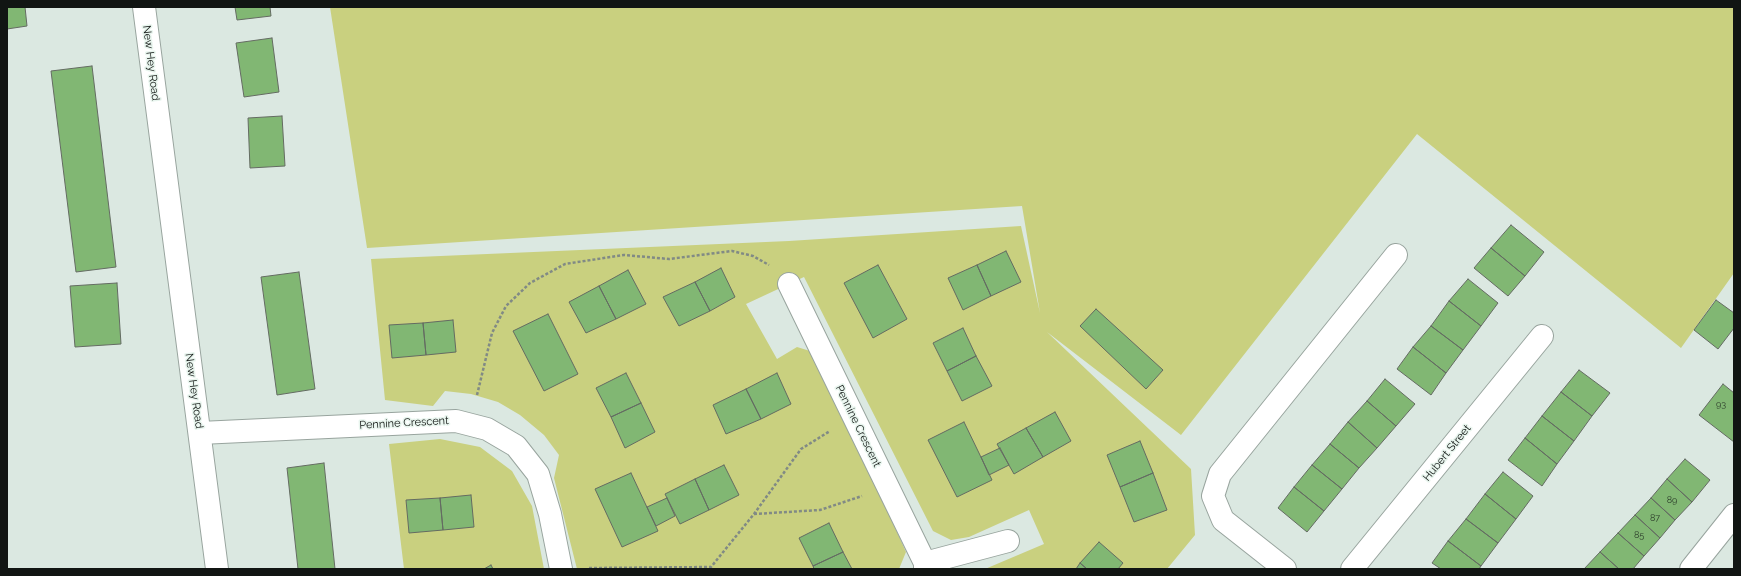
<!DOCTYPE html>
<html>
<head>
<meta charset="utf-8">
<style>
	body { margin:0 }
	#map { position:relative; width:1741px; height:576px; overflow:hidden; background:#dbe8e1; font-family:Raleway,sans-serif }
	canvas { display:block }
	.frame { position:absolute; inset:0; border:8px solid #111513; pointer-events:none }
</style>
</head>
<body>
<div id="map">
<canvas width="1741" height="576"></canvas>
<div class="frame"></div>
</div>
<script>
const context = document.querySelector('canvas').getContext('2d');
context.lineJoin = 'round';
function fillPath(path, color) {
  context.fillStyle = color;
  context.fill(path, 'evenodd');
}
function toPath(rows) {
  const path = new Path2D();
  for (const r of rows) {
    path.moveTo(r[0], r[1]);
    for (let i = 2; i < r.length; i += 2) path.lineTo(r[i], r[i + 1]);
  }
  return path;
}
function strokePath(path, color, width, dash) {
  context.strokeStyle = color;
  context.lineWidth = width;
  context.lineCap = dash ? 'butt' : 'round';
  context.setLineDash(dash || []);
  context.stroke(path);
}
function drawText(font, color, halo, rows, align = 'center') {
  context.font = font + ' Raleway,sans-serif';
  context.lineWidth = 3;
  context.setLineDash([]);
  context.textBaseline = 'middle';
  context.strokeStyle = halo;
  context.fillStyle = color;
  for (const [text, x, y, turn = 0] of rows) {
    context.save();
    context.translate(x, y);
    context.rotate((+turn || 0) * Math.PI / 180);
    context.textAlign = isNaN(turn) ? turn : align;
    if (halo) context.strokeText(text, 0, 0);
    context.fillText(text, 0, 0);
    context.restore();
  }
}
const green = toPath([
	[330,7,1734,7,1734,273,1681,348,1417,134,1181,435,1047,332,1191,469,1195,535,1167,569,985,569,1044,544,1029,510,969,537,951,540,933,531,804,277,746,304,777,359,797,347,810,351,820,360,906,552,899,569,577,569,554,478,559,455,544,435,520,415,498,402,471,394,445,391,433,406,385,400,371,259,789,241,1021,226,1040,313,1022,206,367,248],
	[440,439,480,447,512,471,532,506,544,569,404,569,389,444]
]);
const building = toPath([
	[7,7,25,7,27,26,7,29,7,7],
	[235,7,270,7,271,16,237,20,235,7],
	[272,38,279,92,244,97,236,43,272,38],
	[92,66,116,267,76,272,51,71,92,66],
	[282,116,285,166,250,168,248,118,282,116],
	[1511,225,1544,252,1525,276,1491,248,1511,225],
	[1491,248,1525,276,1508,296,1474,268,1491,248],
	[1006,251,1021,282,991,296,977,265,1006,251],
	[878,265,907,319,873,338,844,283,878,265],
	[977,265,991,296,963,310,948,278,977,265],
	[721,268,735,297,710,311,695,282,721,268],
	[628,270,646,304,616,319,599,286,628,270],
	[299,272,315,389,277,395,261,277,299,272],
	[1468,279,1498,303,1481,326,1449,301,1468,279],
	[695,282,710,311,679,326,663,297,695,282],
	[117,283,121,344,75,347,70,286,117,283],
	[599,286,616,319,586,333,569,302,599,286],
	[1716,300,1734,313,1734,328,1718,349,1694,330,1716,300],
	[1449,301,1481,326,1463,350,1431,326,1449,301],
	[1096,309,1163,370,1146,389,1080,326,1096,309],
	[548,314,578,374,544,391,513,331,548,314],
	[453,320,456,352,426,355,423,323,453,320],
	[423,323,426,355,392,358,389,325,423,323],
	[1431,326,1463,350,1446,373,1413,347,1431,326],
	[963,328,976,356,947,371,933,343,963,328],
	[1413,347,1446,373,1431,395,1397,369,1413,347],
	[976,356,992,386,962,401,947,371,976,356],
	[1579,370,1610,393,1592,416,1561,392,1579,370],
	[626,373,641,403,611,417,596,388,626,373],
	[777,373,791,404,761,419,746,389,777,373],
	[1385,379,1415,404,1396,426,1367,401,1385,379],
	[1723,384,1734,393,1734,442,1699,415,1723,384],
	[746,389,761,419,726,434,713,405,746,389],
	[1561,392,1592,416,1574,441,1542,416,1561,392],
	[1367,401,1396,426,1377,448,1348,422,1367,401],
	[641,403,655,432,625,448,611,417,641,403],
	[1055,412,1071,441,1043,457,1026,428,1055,412],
	[1542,416,1574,441,1557,464,1525,438,1542,416],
	[964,422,992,480,957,497,928,440,964,422],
	[1348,422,1377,448,1359,468,1330,444,1348,422],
	[1026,428,1043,457,1014,474,997,444,1026,428],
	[1525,438,1557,464,1542,486,1508,460,1525,438],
	[1140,441,1153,473,1120,487,1107,455,1140,441],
	[1330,444,1359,468,1342,489,1312,465,1330,444],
	[1000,448,1009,465,989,475,981,457,1000,448],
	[1685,459,1710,480,1692,502,1667,479,1685,459],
	[324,463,335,569,298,569,287,468,324,463],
	[724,465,739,495,709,510,695,479,724,465],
	[1312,465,1342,489,1324,511,1294,487,1312,465],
	[1503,472,1533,496,1516,519,1485,494,1503,472],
	[631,473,658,531,622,547,595,489,631,473],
	[1153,473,1167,510,1134,522,1120,487,1153,473],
	[695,479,709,510,680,524,665,494,695,479],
	[1667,479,1692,502,1675,520,1651,498,1667,479],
	[1294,487,1324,511,1307,532,1278,508,1294,487],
	[1485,494,1516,519,1498,543,1466,519,1485,494],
	[471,495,474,527,443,530,440,498,471,495],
	[440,498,443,530,409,533,406,500,440,498],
	[667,498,675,516,656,526,647,507,667,498],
	[1651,498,1675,520,1660,538,1635,515,1651,498],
	[1635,515,1660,538,1644,556,1618,533,1635,515],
	[1466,519,1498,543,1481,566,1448,541,1466,519],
	[829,523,843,552,813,566,799,538,829,523],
	[1618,533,1644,556,1633,569,1619,569,1600,552,1618,533],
	[1448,541,1481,566,1479,569,1441,569,1432,563,1448,541],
	[1099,542,1123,563,1118,569,1087,569,1080,563,1099,542],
	[843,552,852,569,814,569,813,566,843,552],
	[1600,552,1619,569,1584,569,1600,552],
	[1080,563,1087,569,1076,569,1080,563],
	[491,565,493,569,484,569,491,565]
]);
const path = toPath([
	[477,395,492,333,506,306,530,283,565,264,624,255,669,259,732,251,753,256,769,265],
	[754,514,820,510,862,496],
	[589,568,711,567,754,514,801,449,830,431]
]);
const minor = toPath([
	[789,284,925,563,925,569],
	[200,433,456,421,487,429,516,446,538,474,550,514,561,569],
	[925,563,1008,541],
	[1285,569,1223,520,1213,496,1220,474,1396,255],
	[1352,569,1542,336],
	[1691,569,1734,515]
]);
const highway = toPath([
	[144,7,217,569]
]);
const numberNames = [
	["93",1721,404],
	["89",1672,500],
	["87",1655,518],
	["85",1639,535]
];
const streetNames = [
	["New Hey Road",151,63,83],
	["New Hey Road",194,391,82],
	["Pennine Crescent",404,423,-3],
	["Pennine Crescent",858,426,64],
	["Hubert Street",1447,453,-51]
];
fillPath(green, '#c9d07f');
fillPath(building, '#81b773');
strokePath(building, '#646b62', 1);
strokePath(minor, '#98a49e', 24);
strokePath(highway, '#98a49e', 24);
strokePath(path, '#818a85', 2.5, [3, 2]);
strokePath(minor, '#fff', 22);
strokePath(highway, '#fff', 22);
drawText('9px', '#2d3e2b', null, numberNames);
drawText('11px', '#111513', '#e8f5ee', streetNames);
</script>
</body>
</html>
